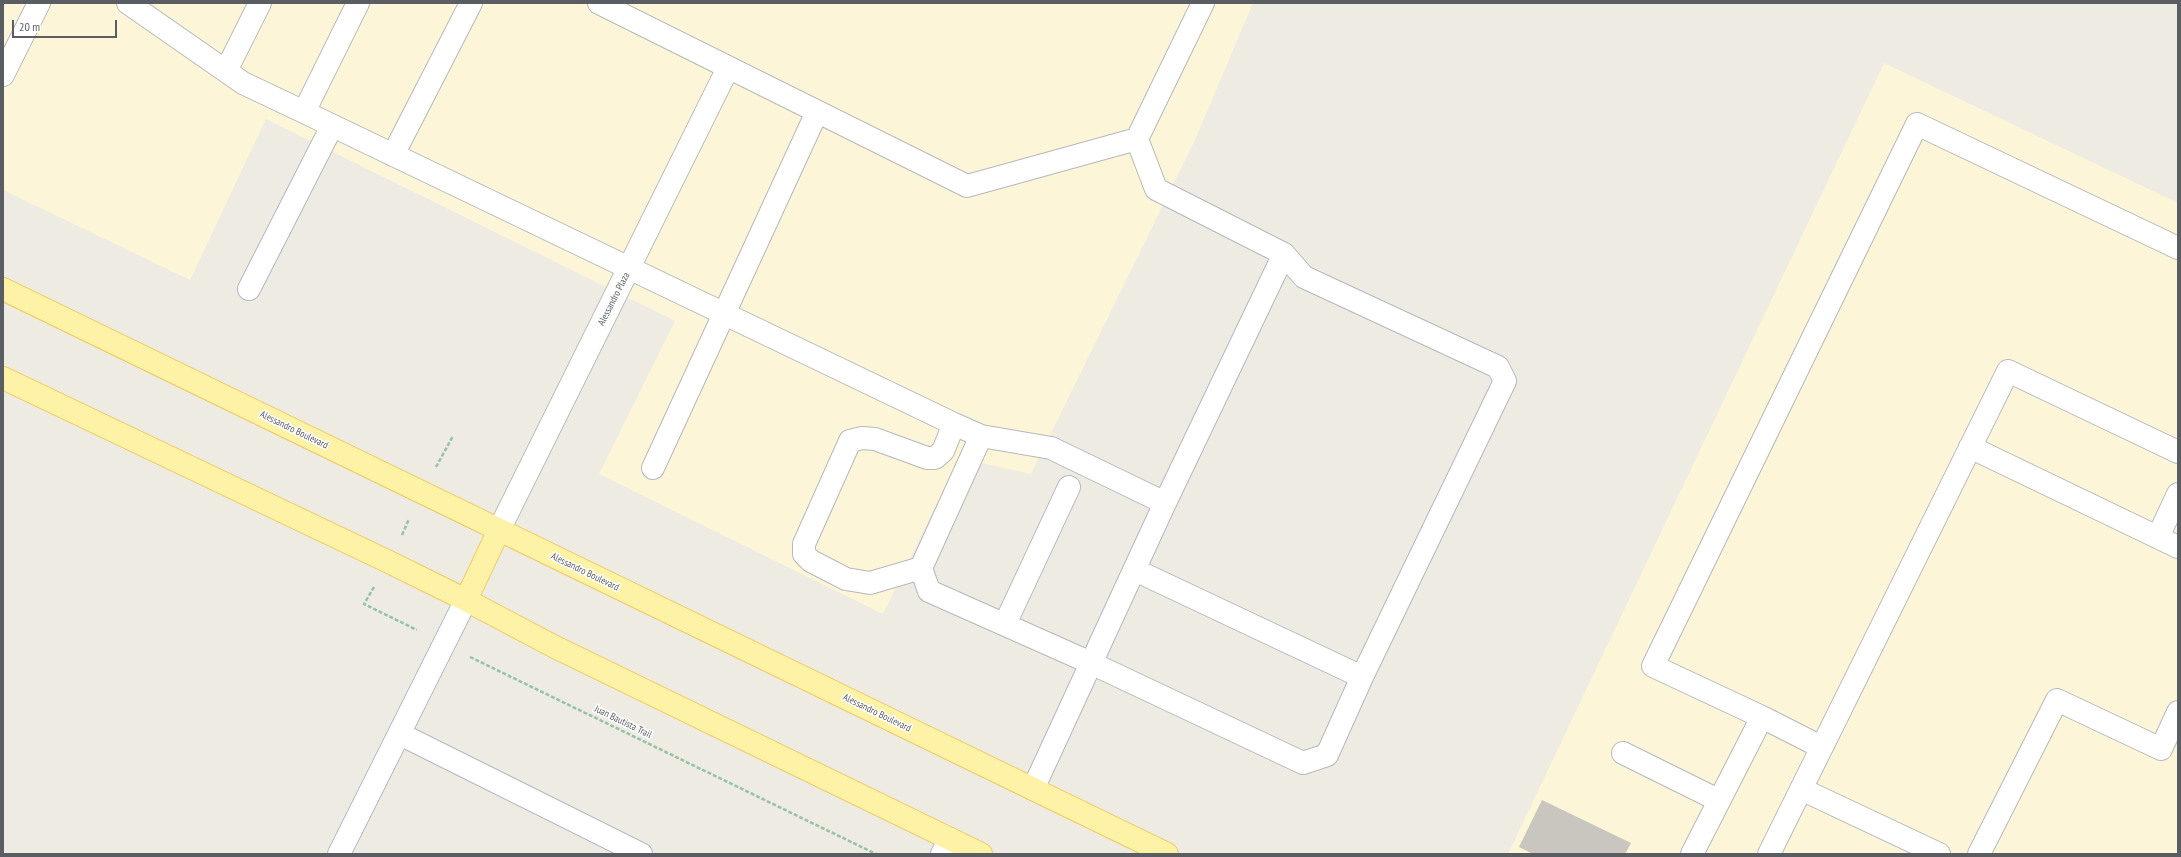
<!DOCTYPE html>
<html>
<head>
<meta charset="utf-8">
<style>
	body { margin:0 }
	#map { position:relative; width:2181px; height:857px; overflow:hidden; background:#edebe2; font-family:"PT Sans Narrow",sans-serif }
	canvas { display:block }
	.frame { position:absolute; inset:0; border:4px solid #5a5e63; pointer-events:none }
	.scale { position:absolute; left:12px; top:20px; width:105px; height:18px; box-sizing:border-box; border:2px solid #5a5e63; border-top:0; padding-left:5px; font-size:12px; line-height:14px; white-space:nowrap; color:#5a5e63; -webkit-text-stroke:3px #fff; paint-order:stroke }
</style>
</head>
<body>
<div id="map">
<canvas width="2181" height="857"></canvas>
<div class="frame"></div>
<div class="scale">20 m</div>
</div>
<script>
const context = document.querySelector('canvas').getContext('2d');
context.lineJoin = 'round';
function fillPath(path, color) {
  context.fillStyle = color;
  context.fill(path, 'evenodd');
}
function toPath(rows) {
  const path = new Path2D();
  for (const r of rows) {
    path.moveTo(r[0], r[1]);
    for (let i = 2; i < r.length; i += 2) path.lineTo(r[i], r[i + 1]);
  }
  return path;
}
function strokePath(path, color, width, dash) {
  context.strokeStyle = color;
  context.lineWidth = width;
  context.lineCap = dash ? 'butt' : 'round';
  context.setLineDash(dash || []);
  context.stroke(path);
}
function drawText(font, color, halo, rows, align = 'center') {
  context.font = font + ' "PT Sans Narrow",sans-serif';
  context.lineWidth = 3;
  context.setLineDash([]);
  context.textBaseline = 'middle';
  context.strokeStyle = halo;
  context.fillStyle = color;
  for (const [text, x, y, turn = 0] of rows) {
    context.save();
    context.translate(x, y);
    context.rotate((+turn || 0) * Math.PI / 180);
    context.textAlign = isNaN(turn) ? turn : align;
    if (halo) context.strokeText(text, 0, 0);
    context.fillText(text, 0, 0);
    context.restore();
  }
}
const commercial = toPath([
	[3,3,1253,3,1195,140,1031,474,959,458,883,614,599,474,675,321,266,119,190,280,3,190],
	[1884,63,2178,203,2178,854,1508,854]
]);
const building = toPath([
	[1542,800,1631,843,1625,854,1533,854,1519,847]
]);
const path = toPath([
	[436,467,453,436],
	[402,535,409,519],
	[374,587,364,604,417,630],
	[470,657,876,854]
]);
const minor = toPath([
	[128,3,243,83,304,112,954,424,981,436,1051,448,1165,503,1033,789],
	[599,3,967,186,1137,139,1203,3],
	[226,71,260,3],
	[3,75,39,3],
	[304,112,358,3],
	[1137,139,1156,189,1284,254,1165,503],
	[393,155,471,3],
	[249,289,332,126],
	[981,436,921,568,929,591,1091,663,1303,763,1327,755,1362,677],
	[1970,447,2178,547],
	[653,468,817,112],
	[499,530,728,68],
	[2158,537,2178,494],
	[921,568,870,583,846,579,811,561,804,554,804,544,850,441,862,438,875,439,927,458,935,458,943,451,954,424],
	[1135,570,1362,677,1505,381,1498,367,1304,277,1284,254],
	[1005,624,1069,487],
	[1762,717,1821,747],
	[400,734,641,854],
	[1623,753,1718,800],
	[1801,789,1939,854],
	[339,854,466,600],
	[942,854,950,839],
	[1692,854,1762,717,1653,666,1917,124,2178,248],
	[1769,854,2008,371,2178,452],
	[1979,854,2057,700,2161,749,2178,712]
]);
const major = toPath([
	[3,289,1167,854],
	[3,378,389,562,466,600,553,646,981,854],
	[466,600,499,530]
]);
const streetNames = [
	["Alessandro Plaza",614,299,-63],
	["Alessandro Boulevard",294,430,26],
	["Alessandro Boulevard",585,572,26],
	["Alessandro Boulevard",877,713,26],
	["Juan Bautista Trail",623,722,26]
];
fillPath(commercial, '#fdf5d7');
fillPath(building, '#c8c6bf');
strokePath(minor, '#b5b8bc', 24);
strokePath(major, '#eec959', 24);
strokePath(path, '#96c3a5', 2.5, [4, 2]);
strokePath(minor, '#fff', 22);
strokePath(major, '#fdf2a6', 22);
drawText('10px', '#5a5e63', '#fff', streetNames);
</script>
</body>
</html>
